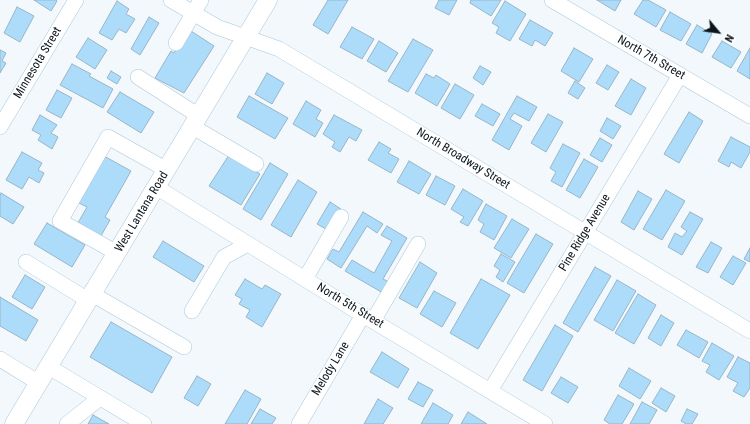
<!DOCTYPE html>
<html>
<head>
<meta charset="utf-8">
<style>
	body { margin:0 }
	#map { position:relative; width:750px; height:424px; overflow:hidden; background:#f2f8fc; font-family:"Roboto Condensed",sans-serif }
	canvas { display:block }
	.north { position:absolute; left:698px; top:12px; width:40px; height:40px; -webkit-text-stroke:3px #fff; paint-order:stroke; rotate:119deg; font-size:11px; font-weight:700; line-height:16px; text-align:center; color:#0a151c }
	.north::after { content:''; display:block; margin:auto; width:14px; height:18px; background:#0a151c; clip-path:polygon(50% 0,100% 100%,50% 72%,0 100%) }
</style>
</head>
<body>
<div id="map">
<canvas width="750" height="424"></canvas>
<div class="north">N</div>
</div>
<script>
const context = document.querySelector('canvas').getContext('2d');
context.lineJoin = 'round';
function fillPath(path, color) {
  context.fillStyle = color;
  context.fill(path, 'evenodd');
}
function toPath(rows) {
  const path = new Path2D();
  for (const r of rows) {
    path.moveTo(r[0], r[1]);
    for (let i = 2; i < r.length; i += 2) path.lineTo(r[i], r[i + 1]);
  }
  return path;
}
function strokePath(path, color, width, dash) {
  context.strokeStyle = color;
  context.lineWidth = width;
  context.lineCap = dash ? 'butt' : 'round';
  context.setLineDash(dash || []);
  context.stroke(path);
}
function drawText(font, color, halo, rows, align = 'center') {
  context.font = font + ' "Roboto Condensed",sans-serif';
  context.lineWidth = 3;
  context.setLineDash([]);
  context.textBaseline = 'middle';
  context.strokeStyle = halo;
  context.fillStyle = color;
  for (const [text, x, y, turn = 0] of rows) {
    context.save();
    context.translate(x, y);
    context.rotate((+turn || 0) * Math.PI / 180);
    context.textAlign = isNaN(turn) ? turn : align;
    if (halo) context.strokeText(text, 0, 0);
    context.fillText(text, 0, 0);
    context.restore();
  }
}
const building = toPath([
	[34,0,56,0,57,1,51,11,34,0],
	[328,0,348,0,328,34,313,25,328,0],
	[439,0,457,0,449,15,435,8,439,0],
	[471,0,501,0,491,16,470,3,471,0],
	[597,0,621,0,615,11,597,0],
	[643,0,648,0,666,10,656,27,634,14,643,0],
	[117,1,129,9,126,14,135,19,126,33,119,29,112,40,99,33,117,1],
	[505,1,526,14,510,41,496,33,499,27,492,23,505,1],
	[17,7,34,16,20,42,4,33,17,7],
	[670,12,691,24,681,41,660,30,670,12],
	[149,17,159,23,140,55,131,49,149,17],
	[530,20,553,33,545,46,535,40,532,46,519,39,530,20],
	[697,25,712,34,702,53,686,44,697,25],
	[352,27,374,39,362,59,340,47,352,27],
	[188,29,214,46,184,93,155,78,171,51,174,53,188,29],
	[88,38,107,50,95,69,76,57,88,38],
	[413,39,433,50,408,92,388,81,413,39],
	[379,41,398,53,386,72,367,61,379,41],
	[722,41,741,52,731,68,712,57,722,41],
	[574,48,593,59,579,82,561,71,574,48],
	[750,48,750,79,737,71,750,48],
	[0,50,6,53,2,61,6,63,0,73,0,50],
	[72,64,91,74,89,76,113,89,103,108,60,85,72,64],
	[607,65,619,72,608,90,596,83,607,65],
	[480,66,491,72,483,85,473,78,480,66],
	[111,71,121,77,117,84,107,78,111,71],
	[267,73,284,83,272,104,255,94,267,73],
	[426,74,434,78,436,75,450,84,437,106,415,93,426,74],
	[631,79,646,88,631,115,615,106,631,79],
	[575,81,585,88,578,99,568,93,575,81],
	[455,84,474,95,460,119,441,108,455,84],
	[57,90,72,98,61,118,46,110,57,90],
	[120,92,154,112,141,133,107,112,120,92],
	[249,96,288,118,275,139,237,117,249,96],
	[517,96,537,107,529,121,514,113,510,119,522,126,509,150,492,140,517,96],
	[306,101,321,110,316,119,323,123,315,137,293,124,306,101],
	[482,104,500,114,493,126,475,116,482,104],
	[689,112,703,121,679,163,664,154,689,112],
	[548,114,563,122,546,152,531,143,548,114],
	[40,115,57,125,51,133,58,137,52,149,38,140,41,135,32,130,40,115],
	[334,115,362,130,356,141,349,137,340,152,332,147,335,142,323,134,334,115],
	[607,118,621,126,613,139,600,131,607,118],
	[731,137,750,147,750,152,741,168,731,162,729,167,718,161,731,137],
	[600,138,612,145,602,162,590,155,600,138],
	[379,142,391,149,388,153,399,159,391,173,368,160,379,142],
	[563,144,580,153,562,187,551,181,556,172,550,168,563,144],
	[22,152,42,163,38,170,44,173,39,183,29,177,22,189,6,180,22,152],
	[229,155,260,174,241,205,209,186,229,155],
	[104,156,131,171,105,217,110,220,98,241,75,228,87,207,77,202,104,156],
	[584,159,598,167,580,198,566,190,584,159],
	[409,161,431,174,419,194,397,182,409,161],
	[270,163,288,174,261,220,243,209,270,163],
	[436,176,455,186,445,205,426,195,436,176],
	[298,180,317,192,291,237,271,225,298,180],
	[463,189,483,201,468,226,460,222,464,217,451,209,463,189],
	[666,190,685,201,662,240,643,229,666,190],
	[638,191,652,199,634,230,621,222,638,191],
	[1,193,24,207,13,224,0,216,0,196,1,193],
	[330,202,341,209,328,230,317,224,330,202],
	[486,204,507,216,494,240,480,232,484,224,478,220,486,204],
	[363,212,383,224,377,233,367,226,341,268,327,259,333,249,339,252,363,212],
	[690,212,703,219,682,255,668,247,675,233,682,237,687,231,681,227,690,212],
	[512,219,529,229,511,258,494,248,512,219],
	[47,223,85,245,72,267,34,244,47,223],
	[387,226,407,238,383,279,389,282,383,293,345,271,352,260,374,273,392,241,381,235,387,226],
	[536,234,553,244,524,293,507,283,536,234],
	[163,241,204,266,194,282,153,257,163,241],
	[711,242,722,248,708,273,696,267,711,242],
	[750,248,750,262,744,259,750,248],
	[501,254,515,262,503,282,496,277,500,270,494,266,501,254],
	[733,256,746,263,733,285,720,277,733,256],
	[420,262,437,273,417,308,399,298,420,262],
	[595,267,611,276,578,332,563,323,595,267],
	[25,275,45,287,32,309,12,297,25,275],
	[245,279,262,289,265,285,281,294,262,327,246,317,250,310,239,304,242,299,235,295,245,279],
	[481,279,510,295,478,349,450,333,481,279],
	[617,280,636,291,613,331,594,320,617,280],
	[434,291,456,303,442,327,420,314,434,291],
	[638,294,656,305,634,344,615,333,638,294],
	[0,297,38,320,26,341,0,326,0,297],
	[661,315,674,323,661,346,648,338,661,315],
	[111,322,172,357,152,393,90,357,111,322],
	[555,325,573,336,542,391,523,380,555,325],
	[686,330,708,342,699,358,677,345,686,330],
	[712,343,734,356,719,380,706,372,710,365,702,361,712,343],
	[382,352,409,369,398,388,370,372,382,352],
	[738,357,750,363,750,388,744,397,733,391,738,383,727,377,738,357],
	[629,368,651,381,640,399,619,386,629,368],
	[197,376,211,384,198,406,184,398,197,376],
	[561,377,578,387,568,403,551,393,561,377],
	[418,382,433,390,423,407,408,399,418,382],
	[661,388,675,396,666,412,652,403,661,388],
	[245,390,261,399,247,424,225,424,245,390],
	[618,395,634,404,622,424,610,424,604,420,618,395],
	[378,399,393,408,383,424,364,424,378,399],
	[642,402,657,410,649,424,630,424,642,402],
	[433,403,453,415,448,424,421,424,433,403],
	[260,409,276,418,272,424,251,424,260,409],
	[687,409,698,414,692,424,686,424,681,421,687,409],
	[468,412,487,424,461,424,468,412],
	[93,415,109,424,88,424,93,415]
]);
const minor = toPath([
	[171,0,217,27,279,49,750,331],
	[552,0,750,116],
	[176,43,201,0],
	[138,77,199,116],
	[0,127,76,0],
	[193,127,256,164],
	[156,187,363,315,545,424],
	[117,253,60,221,108,137,167,170],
	[26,262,88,300],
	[305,279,341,217],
	[92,294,184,347],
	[192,311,224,257,248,244],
	[373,321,418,244],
	[0,359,39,383],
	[49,367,144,424],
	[490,391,680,75],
	[67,424,100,398],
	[299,424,363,315]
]);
const major = toPath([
	[14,424,268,0]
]);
const streetNames = [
	["North 7th Street",651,58,30],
	["Minnesota Street",38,63,-59],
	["North Broadway Street",463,159,31],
	["West Lantana Road",142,212,-59],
	["Pine Ridge Avenue",585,233,-59],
	["North 5th Street",350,306,31],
	["Melody Lane",331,369,-59]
];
fillPath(building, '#addcfa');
strokePath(building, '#97b5c8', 1);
strokePath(minor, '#aac8db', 16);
strokePath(major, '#aac8db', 19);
strokePath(minor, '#fff', 15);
strokePath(major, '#fff', 18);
drawText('12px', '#0a151c', '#fff', streetNames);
</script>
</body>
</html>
